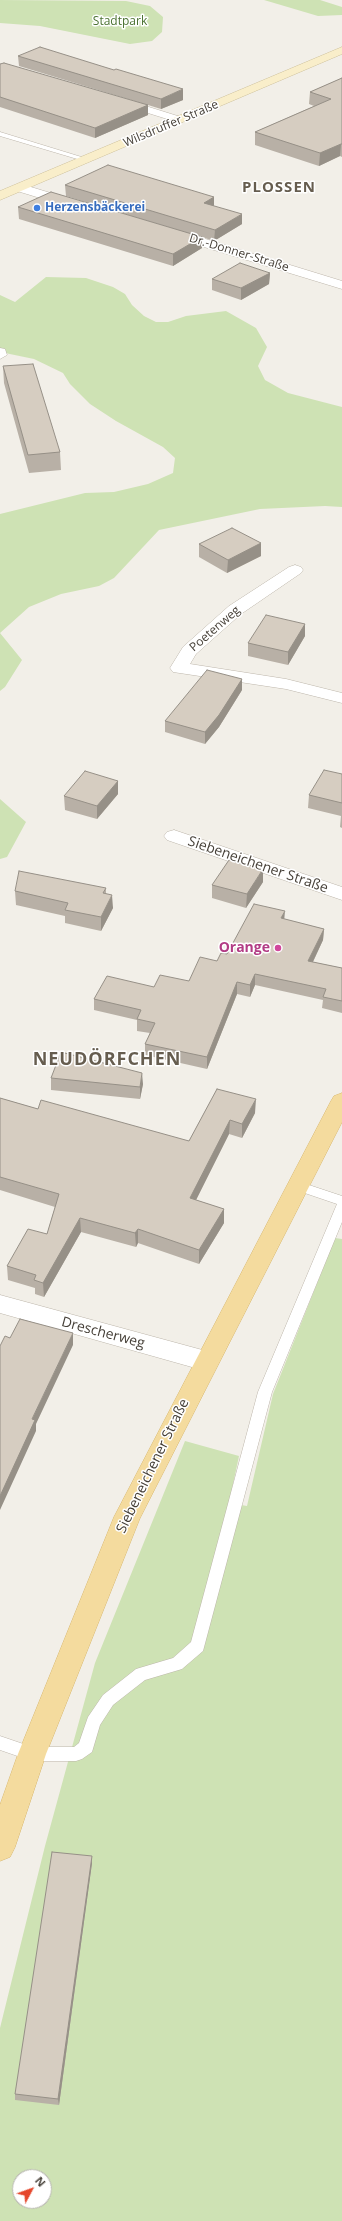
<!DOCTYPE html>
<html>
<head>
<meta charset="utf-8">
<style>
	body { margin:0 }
	#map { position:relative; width:342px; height:2221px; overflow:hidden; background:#f2efe8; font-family:"Open Sans",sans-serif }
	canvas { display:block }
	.north { position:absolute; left:12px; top:2169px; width:40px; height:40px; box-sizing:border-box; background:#fff; border:1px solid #b5b2af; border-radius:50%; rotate:49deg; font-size:11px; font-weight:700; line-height:16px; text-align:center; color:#453f37 }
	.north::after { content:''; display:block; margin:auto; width:14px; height:18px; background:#e5472c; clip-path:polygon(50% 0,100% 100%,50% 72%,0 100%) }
</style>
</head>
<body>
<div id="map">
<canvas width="342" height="2221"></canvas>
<div class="north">N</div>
</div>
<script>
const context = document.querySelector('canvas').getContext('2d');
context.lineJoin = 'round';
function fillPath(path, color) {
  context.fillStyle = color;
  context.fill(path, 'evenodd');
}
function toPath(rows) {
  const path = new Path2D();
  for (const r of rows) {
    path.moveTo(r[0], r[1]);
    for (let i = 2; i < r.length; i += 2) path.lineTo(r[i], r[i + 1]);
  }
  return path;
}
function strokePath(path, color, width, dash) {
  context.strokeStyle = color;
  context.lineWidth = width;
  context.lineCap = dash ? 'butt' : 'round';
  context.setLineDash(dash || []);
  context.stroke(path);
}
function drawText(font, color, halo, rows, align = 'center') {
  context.font = font + ' "Open Sans",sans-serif';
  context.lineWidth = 3;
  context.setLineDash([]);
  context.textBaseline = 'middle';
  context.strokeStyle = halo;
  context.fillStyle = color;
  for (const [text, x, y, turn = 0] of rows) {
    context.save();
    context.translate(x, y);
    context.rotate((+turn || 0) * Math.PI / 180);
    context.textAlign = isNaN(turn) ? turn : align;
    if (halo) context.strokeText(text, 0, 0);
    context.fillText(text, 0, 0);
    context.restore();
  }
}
const green = toPath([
	[0,0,126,1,150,6,163,17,162,32,152,41,130,44,40,26,0,23],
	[264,0,320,0,342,7,342,15,318,16],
	[46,277,86,278,113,287,125,294,132,305,144,316,156,322,168,322,186,316,226,311,256,328,267,347,258,366,265,380,288,393,342,407,342,507,325,506,260,509,159,530,114,578,99,586,61,594,29,607,0,633,22,660,5,687,0,691,0,514,85,493,114,492,148,484,173,473,175,458,163,447,116,421,90,404,70,384,63,373,34,359,5,353,0,348,0,295,15,302],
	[0,799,26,822,7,857,0,859],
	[335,1238,342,1239,342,2221,0,2221,0,2028,45,1846,95,1663,185,1441,239,1456,229,1503,247,1506,273,1394],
	[20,2177,44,2177,44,2201,20,2201]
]);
const service = toPath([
	[0,132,88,159,89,160,84,161,0,136,0,132],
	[297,1181,342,1196,342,1222,272,1392,203,1651,182,1669,145,1680,113,1705,100,1725,92,1752,82,1759,76,1761,32,1761,0,1750,0,1736,32,1747,74,1747,79,1743,88,1717,103,1695,136,1669,173,1658,191,1642,258,1392,337,1204,293,1189,291,1186,293,1183,297,1181]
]);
const minor = toPath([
	[120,98,184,118,186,120,180,123,116,103,114,101,120,98],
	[21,184,77,201,79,204,73,208,17,191,15,188,17,185,21,184],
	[173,229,342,281,342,289,168,236,167,233,168,230,173,229],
	[0,348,5,349,7,355,0,359,0,348],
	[295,565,301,567,303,570,301,573,241,614,196,654,190,664,286,679,342,693,342,703,286,689,173,672,170,668,183,647,229,606,289,567,295,565],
	[174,830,342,887,342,900,167,840,164,836,167,832,174,830],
	[0,1295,206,1351,215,1354,218,1361,215,1368,206,1371,0,1313,0,1295]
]);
const secondary = toPath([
	[342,47,342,54,0,200,0,191,342,47]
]);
const primary = toPath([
	[342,1093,342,1122,140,1518,46,1754,15,1847,10,1857,0,1861,0,1805,18,1754,114,1517,331,1101,334,1096,342,1093]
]);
const wall = toPath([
	[18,56,183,100,161,109,148,105,148,115,95,138,0,107,0,64,141,103,19,66],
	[342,78,342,157,340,156,319,166,255,145,255,132,314,106,309,104,310,92],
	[65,185,214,197,214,206,242,224,214,241,202,237,202,248,173,266,19,219,18,207,177,230,66,196],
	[270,273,269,284,241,300,212,290,212,279],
	[3,366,60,452,61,470,29,473,4,383],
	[261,543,261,556,227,573,199,557,199,544],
	[305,624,305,636,288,665,248,656,248,643],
	[242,690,219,727,205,744,165,732,165,721],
	[342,774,342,828,340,827,341,816,308,808,309,795],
	[118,781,118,794,97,819,65,810,64,796],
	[263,882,246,908,212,898,212,885],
	[106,888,106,893,113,908,101,931,65,923,65,916,16,905,15,891],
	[284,919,324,929,323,940,313,962,342,968,342,1013,322,1008,323,1000,255,985,250,997,237,994,207,1069,145,1055,145,1044,150,1033,137,1031,137,1020,94,1010,94,999,189,981,227,954],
	[51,1078,143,1084,140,1099,51,1090],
	[217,1089,255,1113,242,1138,229,1134,196,1200,224,1209,224,1223,199,1264,138,1243,136,1247,81,1232,44,1297,35,1294,35,1288,8,1280,7,1266,47,1234,55,1207,0,1190,0,1098,38,1109,189,1141],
	[92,1856,92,1863,59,2105,15,2100,15,2094]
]);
const shadedWall = toPath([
	[183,89,183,100,161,109,161,99],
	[148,105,148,115,95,138,95,128],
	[341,144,340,156,319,166,320,153],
	[214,197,214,208,204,203],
	[242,214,242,224,214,241,215,230],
	[202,237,202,248,173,266,173,254],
	[270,273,269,284,241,300,241,288],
	[261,543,261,556,227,573,228,560],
	[305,624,305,636,288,665,288,652],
	[242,679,242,690,219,727,205,744,205,732],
	[118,781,118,794,97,819,97,806],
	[263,869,263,882,246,908,247,894],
	[112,895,113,908,101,931,101,917],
	[285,911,284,922,281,918],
	[324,929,323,940,308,972,308,961],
	[255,974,255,985,250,997,250,985],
	[237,982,237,994,207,1069,207,1057],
	[142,1073,143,1084,140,1099,140,1087],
	[256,1099,255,1113,242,1138,242,1124],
	[230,1120,229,1134,190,1212,190,1198],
	[224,1209,224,1223,199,1264,199,1250],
	[80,1218,81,1232,44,1297,43,1283],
	[138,1229,138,1243,136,1247,135,1233],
	[73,1333,73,1345,36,1424,36,1431,0,1510,0,1496,32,1419],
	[92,1856,92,1863,59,2105,58,2099]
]);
const building = toPath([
	[40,47,114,70,116,69,183,89,161,99,18,56,40,47],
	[4,63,148,105,95,128,0,97,0,64,4,63],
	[342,78,342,144,341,144,320,153,255,132,331,99,310,92,342,78],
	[108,165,214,197,204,203,242,214,215,230,65,185,108,165],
	[51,192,202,237,173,254,18,207,51,192],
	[240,263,270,273,241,288,212,279,240,263],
	[33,364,60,452,28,455,3,366,33,364],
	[232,528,261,543,228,560,199,544,232,528],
	[266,615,305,624,288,652,248,643,266,615],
	[207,670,242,679,219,715,205,732,165,721,207,670],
	[324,770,342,774,342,803,309,795,324,770],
	[85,771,118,781,97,806,64,796,85,771],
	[229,860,263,869,247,894,212,885,229,860],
	[19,871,106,888,103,893,112,895,101,917,65,910,68,903,15,891,19,871],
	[254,904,285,911,281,918,324,929,308,961,342,968,342,1001,323,997,326,989,255,974,250,985,237,982,207,1057,145,1044,155,1023,137,1019,141,1010,94,999,107,976,154,987,160,975,189,981,200,957,217,961,221,953,227,954,254,904],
	[61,1052,142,1073,140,1087,51,1078,61,1052],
	[217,1089,256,1099,242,1124,230,1120,190,1198,224,1209,199,1250,138,1229,135,1233,80,1218,43,1283,34,1280,36,1275,7,1266,28,1229,47,1234,59,1194,0,1177,0,1098,38,1109,41,1100,189,1141,217,1089],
	[20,1319,73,1333,32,1419,35,1420,0,1496,0,1346,5,1336,10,1338,20,1319],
	[52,1852,92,1856,58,2099,15,2094,52,1852]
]);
const markers = [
	[37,208,4,"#3f7fe0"],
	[278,948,4,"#d1479c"]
];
const farParknames = [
	["Stadtpark",120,22]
];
const farStreetnames = [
	["Wilsdruffer Straße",171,124,-23],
	["Dr.-Donner-Straße",239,253,17],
	["Poetenweg",215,629,-41]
];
const farShopnames = [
	["Herzensbäckerei",45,208]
];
const streetNames = [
	["Siebeneichener Straße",258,865,19],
	["Drescherweg",103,1333,15],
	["Siebeneichener Straße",153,1466,-64]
];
const hotelNames = [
	["Orange",270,948]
];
const farDistrictnames = [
	["PLOSSEN",279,188]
];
const districtNames = [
	["NEUDÖRFCHEN",107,1060]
];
fillPath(green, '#cee2b4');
strokePath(service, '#bdb6ab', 1);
strokePath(minor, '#bdb6ab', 1);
strokePath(secondary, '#cdc09b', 1);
strokePath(primary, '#d8b870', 1);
fillPath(service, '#fff');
fillPath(minor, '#fff');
fillPath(secondary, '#f9eeca');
fillPath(primary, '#f4db9e');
fillPath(wall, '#b8b0a6');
fillPath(shadedWall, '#969087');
fillPath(building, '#d6cdc1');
strokePath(building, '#969087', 1);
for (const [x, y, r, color] of markers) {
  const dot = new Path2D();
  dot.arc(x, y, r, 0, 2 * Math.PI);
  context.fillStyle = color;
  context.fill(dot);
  strokePath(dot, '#fff', 1.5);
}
drawText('12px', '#497130', '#fff', farParknames);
drawText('12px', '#453f37', '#fff', farStreetnames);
drawText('bold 12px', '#366cbe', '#fff', farShopnames, 'left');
drawText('14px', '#453f37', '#fff', streetNames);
drawText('bold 14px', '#b23c85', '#fff', hotelNames, 'right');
context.letterSpacing = '1px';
drawText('bold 15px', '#665d4f', '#fff', farDistrictnames);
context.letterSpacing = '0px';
context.letterSpacing = '1px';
drawText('bold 18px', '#665d4f', '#fff', districtNames);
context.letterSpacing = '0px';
</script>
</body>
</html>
